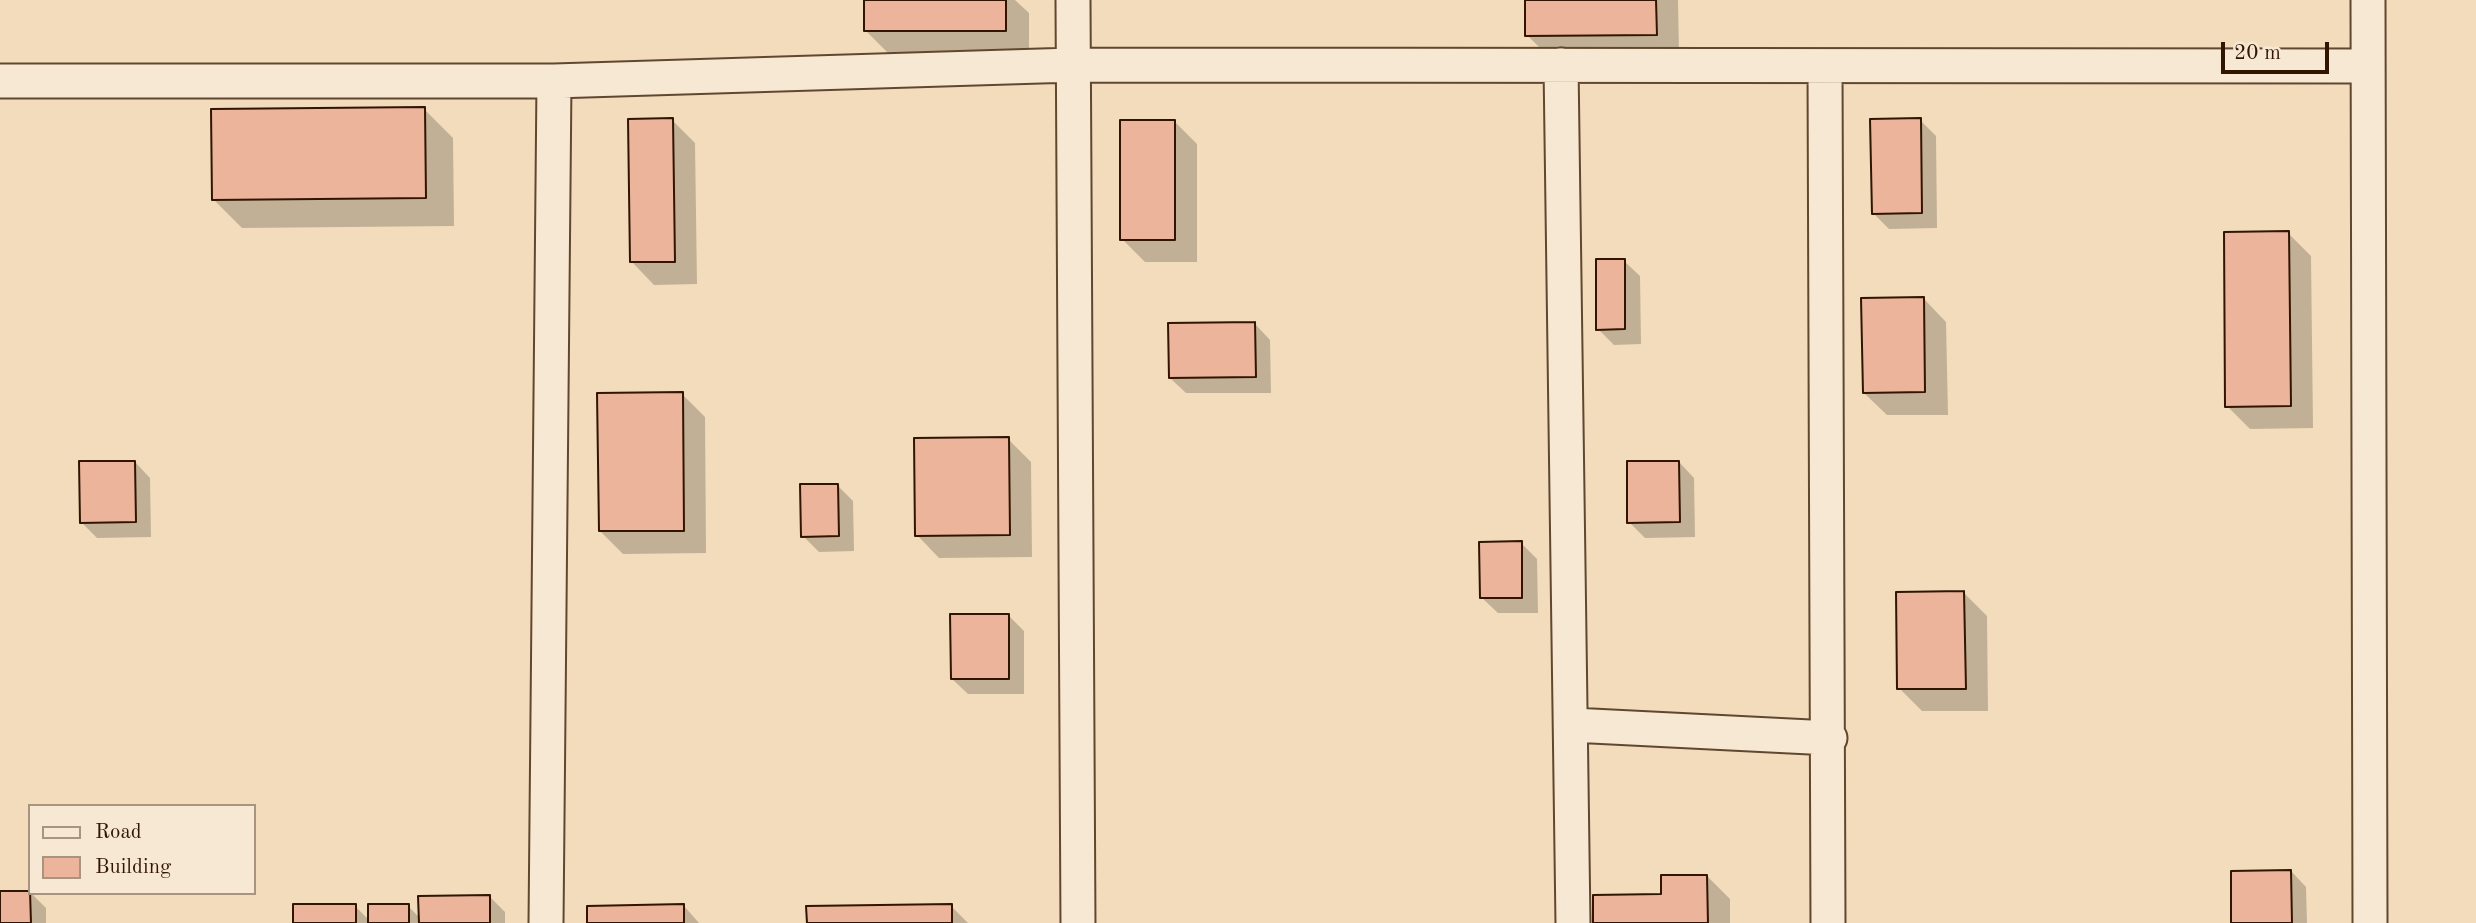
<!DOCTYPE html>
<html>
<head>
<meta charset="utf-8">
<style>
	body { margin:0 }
	#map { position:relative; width:2476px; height:923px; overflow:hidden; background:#f2dcbb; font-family:"Old Standard TT",serif }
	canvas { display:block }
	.legend { position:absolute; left:28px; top:804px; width:228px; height:91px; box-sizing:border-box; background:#f7e8d3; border:2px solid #a8947f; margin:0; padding:9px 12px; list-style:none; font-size:21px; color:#311500 }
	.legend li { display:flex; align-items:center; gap:14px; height:35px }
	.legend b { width:35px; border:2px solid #a8947f }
	.scale { position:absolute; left:2221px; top:42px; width:108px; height:32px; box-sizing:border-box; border:4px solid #311500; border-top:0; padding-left:9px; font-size:21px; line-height:24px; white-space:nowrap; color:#311500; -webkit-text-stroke:5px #f7e8d3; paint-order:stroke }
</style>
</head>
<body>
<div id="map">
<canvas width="2476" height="923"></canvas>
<ul class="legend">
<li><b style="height:9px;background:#f7e8d3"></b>Road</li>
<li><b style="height:19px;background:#ebb49b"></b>Building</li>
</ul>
<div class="scale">20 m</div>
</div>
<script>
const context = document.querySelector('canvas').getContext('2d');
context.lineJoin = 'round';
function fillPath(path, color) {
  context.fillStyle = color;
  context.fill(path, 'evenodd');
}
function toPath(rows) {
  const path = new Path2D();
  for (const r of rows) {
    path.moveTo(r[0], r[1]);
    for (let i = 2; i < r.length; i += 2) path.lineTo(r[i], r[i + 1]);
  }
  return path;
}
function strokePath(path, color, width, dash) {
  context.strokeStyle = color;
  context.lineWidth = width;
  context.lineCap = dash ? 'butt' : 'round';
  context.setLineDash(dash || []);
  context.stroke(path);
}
const shadow = toPath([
	[866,0,1015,0,1029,13,1029,54,889,54,866,31],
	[1527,0,1678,0,1679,57,1550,58,1527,35],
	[424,109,453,138,454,226,242,228,214,200],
	[672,120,695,143,697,284,654,285,632,262],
	[1920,120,1936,136,1937,228,1889,229,1873,213],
	[1174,121,1197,144,1197,262,1145,262,1122,239],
	[2288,233,2311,256,2313,428,2250,429,2227,406],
	[1624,261,1640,276,1641,344,1614,345,1598,329],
	[1924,299,1946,322,1948,415,1887,415,1864,393],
	[1255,324,1270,340,1271,393,1186,393,1170,378],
	[682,394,705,417,706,553,623,554,600,531],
	[1008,439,1031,462,1032,557,939,558,917,535],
	[135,462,150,478,151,537,97,538,81,522],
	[1679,462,1694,478,1695,537,1645,538,1629,522],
	[837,485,853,501,854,551,819,552,803,536],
	[1521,543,1537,559,1538,613,1498,613,1482,598],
	[1964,593,1987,616,1988,711,1922,711,1899,688],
	[1008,615,1024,631,1024,694,968,694,952,679],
	[2291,871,2306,887,2307,923,2233,923],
	[1707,876,1730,899,1730,923,1595,923],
	[0,893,31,893,46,908,46,923,0,923],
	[489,896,505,912,505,923,294,923,355,906,370,921,408,906,420,918],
	[684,906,699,923,589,923],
	[951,906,968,923,808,923]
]);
const building = toPath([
	[864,0,1006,0,1006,31,864,31,864,0],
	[1525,0,1656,0,1657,35,1525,36,1525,0],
	[425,107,426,198,212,200,211,109,425,107],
	[673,118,675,262,630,262,628,119,673,118],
	[1921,118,1922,213,1872,214,1870,119,1921,118],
	[1120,120,1175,120,1175,240,1120,240,1120,120],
	[2289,231,2291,406,2225,407,2224,232,2289,231],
	[1596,259,1625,259,1625,329,1596,330,1596,259],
	[1924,297,1925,392,1863,393,1861,298,1924,297],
	[1255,322,1256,377,1169,378,1168,323,1255,322],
	[683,392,684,531,599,531,597,393,683,392],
	[1009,437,1010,535,915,536,914,438,1009,437],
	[79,461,135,461,136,522,80,523,79,461],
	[1627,461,1679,461,1680,522,1627,523,1627,461],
	[800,484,838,484,839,536,801,537,800,484],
	[1522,541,1522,598,1480,598,1479,542,1522,541],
	[1964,591,1966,689,1897,689,1896,592,1964,591],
	[950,614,1009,614,1009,679,951,679,950,614],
	[2291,870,2292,923,2231,923,2231,871,2291,870],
	[1661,875,1707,875,1708,923,1593,923,1593,895,1661,894,1661,875],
	[0,891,30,891,31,923,0,923,0,891],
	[490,895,490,923,419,923,418,896,490,895],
	[293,904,356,904,356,923,293,923,293,904],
	[368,904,409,904,409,923,368,923,368,904],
	[684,904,684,923,587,923,587,906,684,904],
	[952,904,952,923,807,923,806,906,952,904]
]);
const minor = toPath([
	[1073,0,1078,923],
	[2368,0,2370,923],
	[1561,65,1573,923],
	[1825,66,1828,923],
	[0,81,554,81,1073,65,2368,66],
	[1572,725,1830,738],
	[546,923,554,81]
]);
fillPath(shadow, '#0003');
fillPath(building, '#ebb49b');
strokePath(building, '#311500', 2);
strokePath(minor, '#61472f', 37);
strokePath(minor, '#f7e8d3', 33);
</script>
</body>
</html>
